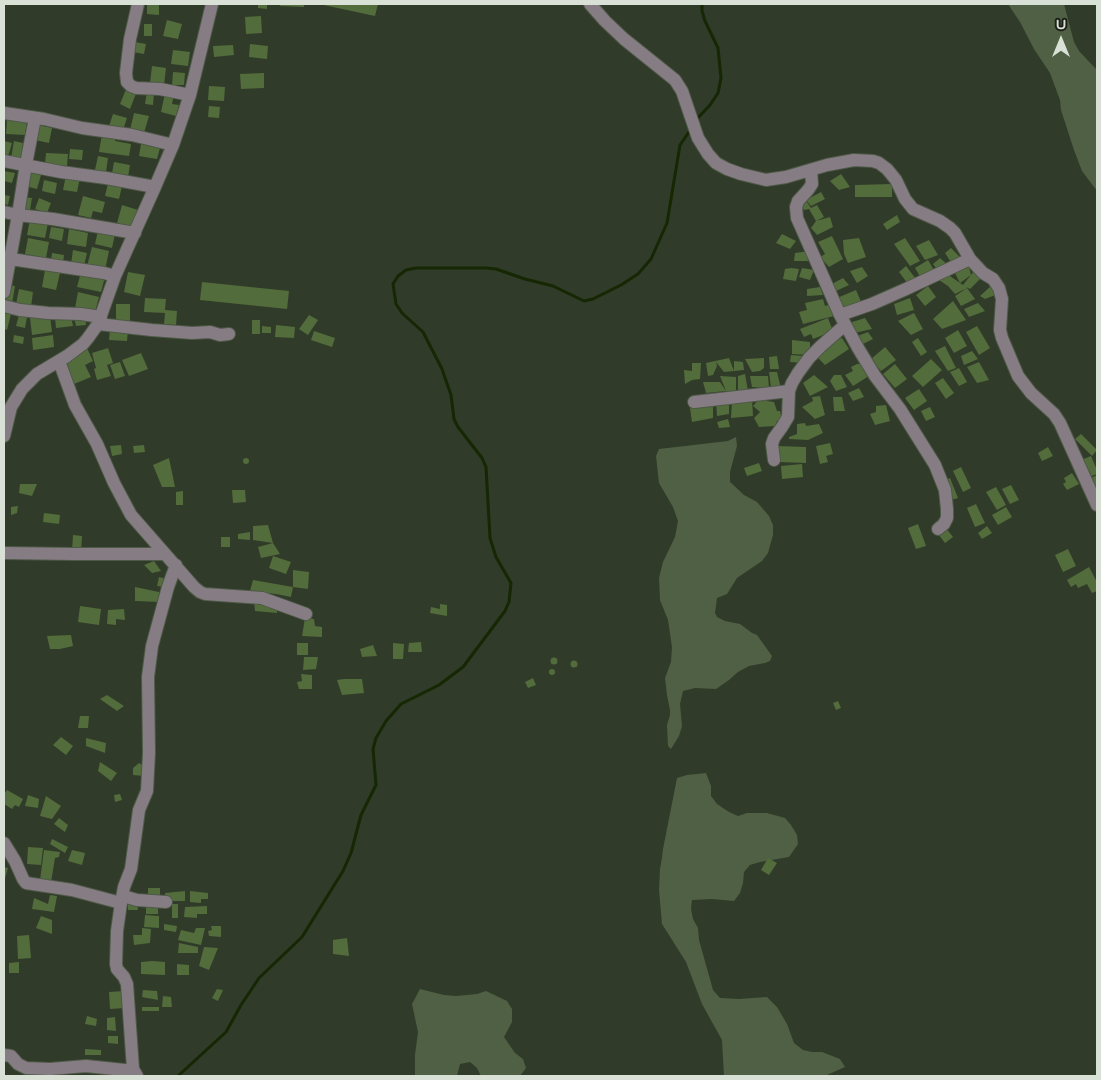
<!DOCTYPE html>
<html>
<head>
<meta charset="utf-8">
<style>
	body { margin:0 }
	#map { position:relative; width:1101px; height:1080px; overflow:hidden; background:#313b29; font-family:"Varela Round",sans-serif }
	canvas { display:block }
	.frame { position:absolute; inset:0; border:5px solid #d9e0d5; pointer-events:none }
	.north { position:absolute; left:1036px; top:15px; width:50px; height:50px; -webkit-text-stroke:4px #1c2018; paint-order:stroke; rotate:0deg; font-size:14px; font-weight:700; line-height:20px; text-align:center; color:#d9e0d5 }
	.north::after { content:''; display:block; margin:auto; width:18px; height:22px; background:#d9e0d5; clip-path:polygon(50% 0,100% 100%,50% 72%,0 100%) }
</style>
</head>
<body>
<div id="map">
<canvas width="1101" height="1080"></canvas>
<div class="frame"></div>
<div class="north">U</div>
</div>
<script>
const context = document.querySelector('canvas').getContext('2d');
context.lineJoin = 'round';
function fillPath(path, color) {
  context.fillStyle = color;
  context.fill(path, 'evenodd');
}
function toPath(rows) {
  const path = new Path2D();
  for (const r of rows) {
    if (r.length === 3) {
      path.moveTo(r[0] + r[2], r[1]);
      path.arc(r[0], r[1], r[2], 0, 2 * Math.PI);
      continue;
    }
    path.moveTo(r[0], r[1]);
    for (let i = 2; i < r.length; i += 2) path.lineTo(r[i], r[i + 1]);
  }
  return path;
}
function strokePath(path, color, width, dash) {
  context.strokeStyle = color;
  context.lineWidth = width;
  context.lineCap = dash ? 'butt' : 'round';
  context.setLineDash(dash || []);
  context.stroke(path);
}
const green = toPath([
	[1008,4,1064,4,1074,42,1079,51,1097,70,1097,191,1082,171,1074,150,1061,110,1060,100,1050,73,1034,49,1020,22],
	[736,437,737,446,730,472,730,482,744,495,757,502,769,516,773,525,773,535,768,553,762,561,737,578,727,594,717,598,715,613,717,617,725,621,740,624,752,633,757,635,772,656,770,661,765,663,749,666,738,672,729,680,716,689,695,688,683,691,680,704,682,726,679,736,671,749,668,746,667,725,670,715,670,710,667,695,665,678,671,662,672,647,668,620,660,600,659,578,663,562,675,537,678,521,673,507,659,483,656,456,659,449,728,441],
	[706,773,711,786,711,796,717,804,729,812,738,816,747,813,767,813,785,818,791,825,797,835,798,844,789,857,760,862,750,865,744,872,743,883,740,893,734,901,712,899,692,900,691,909,693,919,698,928,699,940,713,990,720,998,739,999,767,997,777,1007,787,1024,794,1043,803,1050,812,1052,822,1052,840,1059,845,1067,827,1075,826,1076,724,1076,722,1040,702,1004,686,962,662,924,659,890,660,869,662,858,663,849,677,778,687,775],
	[420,989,444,995,456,996,477,994,486,991,507,1001,512,1009,512,1022,504,1037,515,1053,523,1059,526,1068,520,1076,481,1076,477,1068,470,1062,460,1064,457,1076,415,1076,415,1055,418,1032,412,1004]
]);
const stream = toPath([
	[695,121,710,105,718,93,721,78,718,48,705,21,702,11,702,4],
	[178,1076,226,1032,241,1005,259,978,302,937,343,871,351,853,361,815,376,785,373,749,376,738,386,721,401,704,439,685,463,667,505,611,509,602,511,583,496,557,490,538,486,467,482,458,458,427,454,419,451,395,442,369,423,332,402,313,396,304,393,284,398,276,406,270,416,268,486,268,496,269,525,279,553,286,584,301,593,299,621,285,638,274,651,259,667,223,680,145,691,129]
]);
const building = toPath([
	[147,4,159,4,159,15,147,14],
	[258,4,267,4,267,9,258,8],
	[280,4,304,4,304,7,280,6],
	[319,4,378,4,375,16],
	[261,16,262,33,246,34,245,17],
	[167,20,182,24,178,39,163,36],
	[144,24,152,24,152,36,144,36],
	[135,42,146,44,144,54,133,52],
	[250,44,268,46,267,59,249,57],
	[233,45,234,55,214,57,213,46],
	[173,50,190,52,188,66,171,64],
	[152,66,166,68,164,85,150,83],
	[173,72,185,73,184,85,172,85],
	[264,73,264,88,241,89,240,74],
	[209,86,225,87,224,101,208,100],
	[127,87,137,91,130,109,120,104],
	[147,92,154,93,153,105,145,104],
	[165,93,174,95,172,104,179,105,176,116,161,112],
	[209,106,220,107,219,118,208,117],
	[134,113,149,116,144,133,130,130],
	[113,114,127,118,123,130,109,126],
	[7,120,27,121,25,135,6,134],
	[38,125,52,128,49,143,35,140],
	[102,134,116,136,115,141,131,144,129,156,99,152],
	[4,141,12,143,7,160,4,159],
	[14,141,23,143,21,159,11,158],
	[141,144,160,148,157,159,139,156],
	[70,149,83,150,82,160,69,159],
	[46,153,68,154,67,166,45,164],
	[98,156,108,158,106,172,95,170],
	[114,162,130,165,128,177,112,173],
	[4,171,15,173,12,183,4,181],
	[29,172,41,175,37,189,25,186],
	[841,174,850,187,839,190,830,181],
	[66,175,80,178,77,192,63,190],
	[44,180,57,183,55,194,42,191],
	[108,183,122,186,119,199,105,196],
	[892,184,892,197,855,197,855,185],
	[821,192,825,199,811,206,806,200],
	[4,195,10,196,8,205,4,204],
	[83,196,105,202,102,213,93,211,91,218,78,215],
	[23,197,32,198,30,210,21,209],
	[39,198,51,203,47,213,35,209],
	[807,202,811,208,817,205,824,217,816,221,809,209,804,210,800,205],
	[122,205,138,210,133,228,117,223],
	[897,215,900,222,887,230,883,224],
	[830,217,833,227,817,235,811,228,816,221],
	[30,219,48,223,45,238,27,235],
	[51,227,64,229,62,241,49,238],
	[69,229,88,233,86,247,67,244],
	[98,230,115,234,112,248,95,244],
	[782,234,796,241,790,249,776,243],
	[832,236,843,259,829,267,820,257,825,254,818,242],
	[28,238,49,242,46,258,25,254],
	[859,238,866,257,848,263,844,254,843,240],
	[905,238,920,261,910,266,894,244],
	[929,240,938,255,925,260,916,246],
	[92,247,109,251,105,270,87,266],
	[951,248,963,260,952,264,945,253],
	[73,250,87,253,84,266,71,264],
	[809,251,808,261,794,261,795,253],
	[52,253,64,255,63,263,51,261],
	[940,258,949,266,939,272,933,264],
	[928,260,935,272,922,280,915,268],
	[906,266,916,279,908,284,899,272],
	[862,267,868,276,857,283,850,271],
	[969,267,971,275,960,283,955,273],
	[791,268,799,269,796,281,783,279,785,269],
	[802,268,814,270,810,280,799,277],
	[45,270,60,273,56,290,42,287],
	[974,271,981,278,970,289,966,287,967,288,975,299,961,306,955,296,967,288,955,294,948,286,939,280,947,274,963,285],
	[81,272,105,277,101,292,77,287],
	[128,272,145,275,140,296,124,292],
	[843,278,849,285,834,292,830,285],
	[202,282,289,291,287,309,200,300],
	[8,285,15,286,12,304,4,303],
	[992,285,998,294,985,299,980,296],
	[928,286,936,297,925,306,916,295],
	[820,287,823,295,807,296,807,289],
	[19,289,33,292,31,307,16,304],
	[856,290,862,304,843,312,837,298],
	[78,292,99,297,95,312,75,308],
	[145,298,166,299,165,310,177,311,176,325,164,324,165,313,144,312],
	[910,298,914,310,897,315,894,304],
	[823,299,825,306,831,304,834,316,803,324,799,312,807,310,805,303],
	[953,301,966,320,942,329,933,319],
	[978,303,985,311,969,317,964,309],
	[116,304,130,304,130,322,116,322],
	[4,313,11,314,7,330,4,329],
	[914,313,923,329,911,335,898,321],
	[19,315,27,317,25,328,16,326],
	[85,315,86,325,76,326,74,317],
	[309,315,318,320,308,335,299,329],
	[50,316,52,332,32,335,30,318],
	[71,316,73,326,56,328,55,318],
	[828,318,833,331,813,339,811,334,804,337,800,329],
	[865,318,872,329,854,333,849,323],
	[252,320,260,320,260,334,252,334],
	[276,325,295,327,294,338,275,337],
	[262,326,271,327,271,333,262,333],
	[977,326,990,348,979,355,966,332],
	[110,329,128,330,127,341,109,340],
	[958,330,967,346,954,353,945,338],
	[314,331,335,338,332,347,311,340],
	[868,332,873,339,859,346,855,337],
	[14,335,24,337,23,344,13,342],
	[53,335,54,347,33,350,32,338],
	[842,338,849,349,825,365,816,356,836,339],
	[918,338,927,352,921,356,912,342],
	[792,340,810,342,810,355,792,354],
	[945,346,956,368,948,371,935,351],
	[885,347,896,360,881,371,871,359],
	[87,348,93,361,85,365,91,377,74,384,63,359],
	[108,348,113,363,107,365,111,376,97,380,94,369,96,368,92,353],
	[972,351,978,359,964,365,961,356],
	[141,353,148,369,129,376,122,360],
	[791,355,804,356,803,363,790,362],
	[777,356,779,369,770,369,769,357],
	[729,358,734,371,724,372,716,362,717,366,713,375,708,376,706,363],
	[764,358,764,368,760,371,752,372,745,359],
	[931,359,942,370,923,387,912,376],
	[734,361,743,362,744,370,734,371],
	[120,362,125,376,115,379,110,365],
	[979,362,989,380,977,383,967,367],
	[692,363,701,363,700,379,692,380,685,384,684,370,692,371],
	[857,364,861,364,869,376,853,386,845,375,853,371,851,367],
	[895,364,907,379,895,388,883,374],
	[959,368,967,382,959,386,950,372],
	[769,372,777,372,781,389,771,388],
	[745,374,748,391,738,391,738,376],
	[814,375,828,387,810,396,803,383],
	[834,375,841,375,847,387,836,391,830,381],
	[720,376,736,377,736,391,726,391],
	[750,376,768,376,769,388,752,387],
	[943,378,954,393,946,399,935,383],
	[703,382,720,382,726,391,706,393],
	[859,388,864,397,853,401,848,393],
	[919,389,927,401,914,410,905,398],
	[820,396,825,415,815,419,802,407,813,401,812,397],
	[833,397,842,397,845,411,834,411],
	[752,399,753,416,731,418,732,401],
	[759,399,766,399,767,401,774,402,777,411,780,411,782,420,777,421,775,426,759,427,754,418,760,412,753,406],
	[716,401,729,402,729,414,717,416],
	[886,405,890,421,875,425,870,414,876,412,876,406],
	[713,406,713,418,692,422,690,408],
	[930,407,935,417,926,421,921,411],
	[728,419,730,427,719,428,717,422],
	[805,423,806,426,819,424,823,433,808,440,789,439,789,437,797,434,797,424],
	[1081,434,1097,450,1092,456,1075,439],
	[830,443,833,454,826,456,828,462,820,464,816,446],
	[121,445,122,454,112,456,110,446],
	[144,445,145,452,134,453,133,446],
	[778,446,806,447,806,463,778,462],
	[1048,447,1053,456,1042,461,1038,453],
	[1091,456,1097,470,1097,474,1089,477,1081,460],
	[169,458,175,487,162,487,153,465],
	[246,461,3],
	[759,463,762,471,747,476,744,468],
	[802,464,803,477,782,479,781,466],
	[961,467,971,488,963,492,953,471],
	[1072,473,1079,484,1067,490,1063,484,1066,482,1064,478],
	[1097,475,1097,493,1091,478],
	[950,478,958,498,951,500,944,481],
	[20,484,37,484,32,496,19,493],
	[1011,485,1019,500,1010,504,1002,489],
	[996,487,1006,505,997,510,986,492],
	[232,490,245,490,246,502,233,503],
	[183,491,183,505,176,505,176,492],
	[976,504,985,523,975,527,967,508],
	[18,506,17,513,11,515,11,507],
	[1006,507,1012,517,998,525,992,515],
	[44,513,60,515,59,524,43,522],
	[918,524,926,546,916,549,908,528],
	[268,525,273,543,253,540,253,526],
	[987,526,992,533,982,539,978,533],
	[946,528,953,537,945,543,938,534],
	[250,532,250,540,238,539,238,534],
	[73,535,82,536,81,551,72,551],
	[221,537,230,537,230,547,221,547],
	[273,543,280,554,261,558,258,547],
	[1068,549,1076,566,1063,572,1055,555],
	[273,556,291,562,286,574,269,568],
	[154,561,161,571,152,573,144,565],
	[1089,567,1097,582,1097,591,1092,593,1087,584,1078,588,1076,584,1071,587,1067,580],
	[293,570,309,572,308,589,293,587],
	[159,577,167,579,164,587,157,586],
	[253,580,293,587,291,597,276,594,250,591],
	[135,587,159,592,159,602,135,601],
	[254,600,277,606,277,613,255,611],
	[440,604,447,605,447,616,430,613,431,607,440,609],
	[80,606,101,609,99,625,78,622],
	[124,609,125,620,116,619,116,625,107,624,108,610],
	[305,618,314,619,315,626,322,627,322,637,302,636],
	[71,635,73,646,60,649,50,649,47,636],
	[421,642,422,652,408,652,409,643],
	[297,643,308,643,308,655,297,655],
	[393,643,404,644,403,659,393,659],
	[373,645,377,656,362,657,360,649],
	[304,657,318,657,316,669,303,670],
	[554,661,3.5],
	[574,664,3.5],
	[552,672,3],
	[301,674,312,675,312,689,299,689,297,682,302,681],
	[533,678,536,685,528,688,525,682],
	[344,679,362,679,364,693,342,695,337,680],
	[107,695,124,706,117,711,100,699],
	[838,701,841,708,836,710,833,703],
	[80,716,89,716,88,728,78,728],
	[61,737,73,746,66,755,53,745],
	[86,738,106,743,105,753,86,746],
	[100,762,117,773,111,781,98,771],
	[139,763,145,767,144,776,133,775,133,768],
	[7,790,23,799,19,807,15,805,12,809,4,804,4,794],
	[120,794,122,800,115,802,114,795],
	[28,795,39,799,38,808,25,806],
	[46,796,61,806,52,819,40,816],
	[59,818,68,825,65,832,54,824],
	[52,839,68,847,65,853,50,844],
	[28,847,43,848,41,865,27,864],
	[44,850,60,852,59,857,55,858,51,882,40,880],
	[72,850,85,853,82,865,68,861],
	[768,858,777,863,769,875,761,870],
	[4,867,8,868,4,882],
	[148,888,160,888,160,896,148,896],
	[185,891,185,901,165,901,165,893],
	[190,891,208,893,208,899,201,899,201,903,190,902],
	[50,895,57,896,54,912,32,909,34,898,48,904],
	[128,903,137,903,138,910,128,910],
	[172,904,178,904,178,918,172,918],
	[207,906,207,914,197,914,197,918,184,917,185,907],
	[146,907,158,907,158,914,146,914],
	[145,915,159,916,159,928,144,927],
	[41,916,52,920,52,934,36,928],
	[164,924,177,926,176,932,164,930],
	[211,926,221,926,221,937,209,936,208,931,212,930],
	[142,928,151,929,150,943,134,945,133,935,142,935],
	[196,928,205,928,201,945,178,940,181,930,194,933],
	[29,935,31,958,18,959,17,936],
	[347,938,349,956,333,954,333,940],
	[179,943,198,947,198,953,178,953],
	[204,947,218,948,209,970,199,966],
	[152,961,165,962,165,975,141,974,141,962],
	[19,962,19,973,9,973,9,963],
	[177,964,189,965,189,975,177,975],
	[217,989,223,990,218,1001,212,998],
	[143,990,157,991,158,1000,142,997],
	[124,991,125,1008,110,1009,109,992],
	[163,996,171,997,172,1007,162,1007],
	[142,1007,159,1007,159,1011,142,1011],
	[87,1016,97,1019,96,1026,85,1024],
	[115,1017,116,1031,107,1030,107,1018],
	[108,1036,118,1036,118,1044,108,1043],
	[85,1049,101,1050,101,1055,85,1055],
	[24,1070,41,1070,42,1076,25,1076]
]);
const minor = toPath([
	[138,4,130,39,126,73,127,82,131,86,136,88,160,89,190,95],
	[590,4,605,21,624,39,675,80,682,91,698,138,708,154,716,163,727,169,741,174,766,180,786,177,827,165,854,160,873,161,879,163,887,169,896,180,905,199,913,209,940,221,950,228,955,233,970,259,983,273,993,279,999,288,1002,299,1000,330,1002,338,1018,376,1031,393,1054,414,1060,423,1097,505],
	[4,113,44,119,82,128,132,135,173,145],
	[4,161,61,172,106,178,155,187],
	[811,170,812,184,808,190,798,201,796,207,797,218,840,315,858,348,875,376,900,409,935,465,945,490,947,509,947,518,944,524,938,529],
	[4,212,18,215,53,219,135,233],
	[4,258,104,273,115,276],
	[4,292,18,215,26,164,35,118],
	[4,306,20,310,48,313,81,314,101,317],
	[840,315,872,304,906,289,970,259],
	[98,324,152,330,192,333,210,332,220,335,229,334],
	[59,361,75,405,97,444,114,483,131,515,194,587,200,592,205,594,262,598,306,614],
	[694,402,789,391],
	[4,436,11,407,22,389,37,374,67,356,83,344,88,338,98,324,115,276,155,187,173,145,190,95,212,4],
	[774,460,772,444,774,438,782,427,788,417,789,391,792,383,798,373,809,358,821,346,845,325],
	[4,553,74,554,165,554],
	[4,843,15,861,23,879,26,883,72,890,121,903,124,887,131,869,139,810,147,791,149,753,148,677,152,646,168,587,176,565],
	[123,896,137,900,166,902],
	[121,903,117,931,116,964,117,969,124,977,127,984,133,1069,137,1076],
	[4,1055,11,1056,18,1064,26,1068,50,1069,86,1066,134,1071]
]);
fillPath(green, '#506044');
strokePath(stream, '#152703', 3);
fillPath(building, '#526c3c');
strokePath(minor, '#4f5948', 14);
strokePath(minor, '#867d84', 12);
</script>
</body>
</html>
